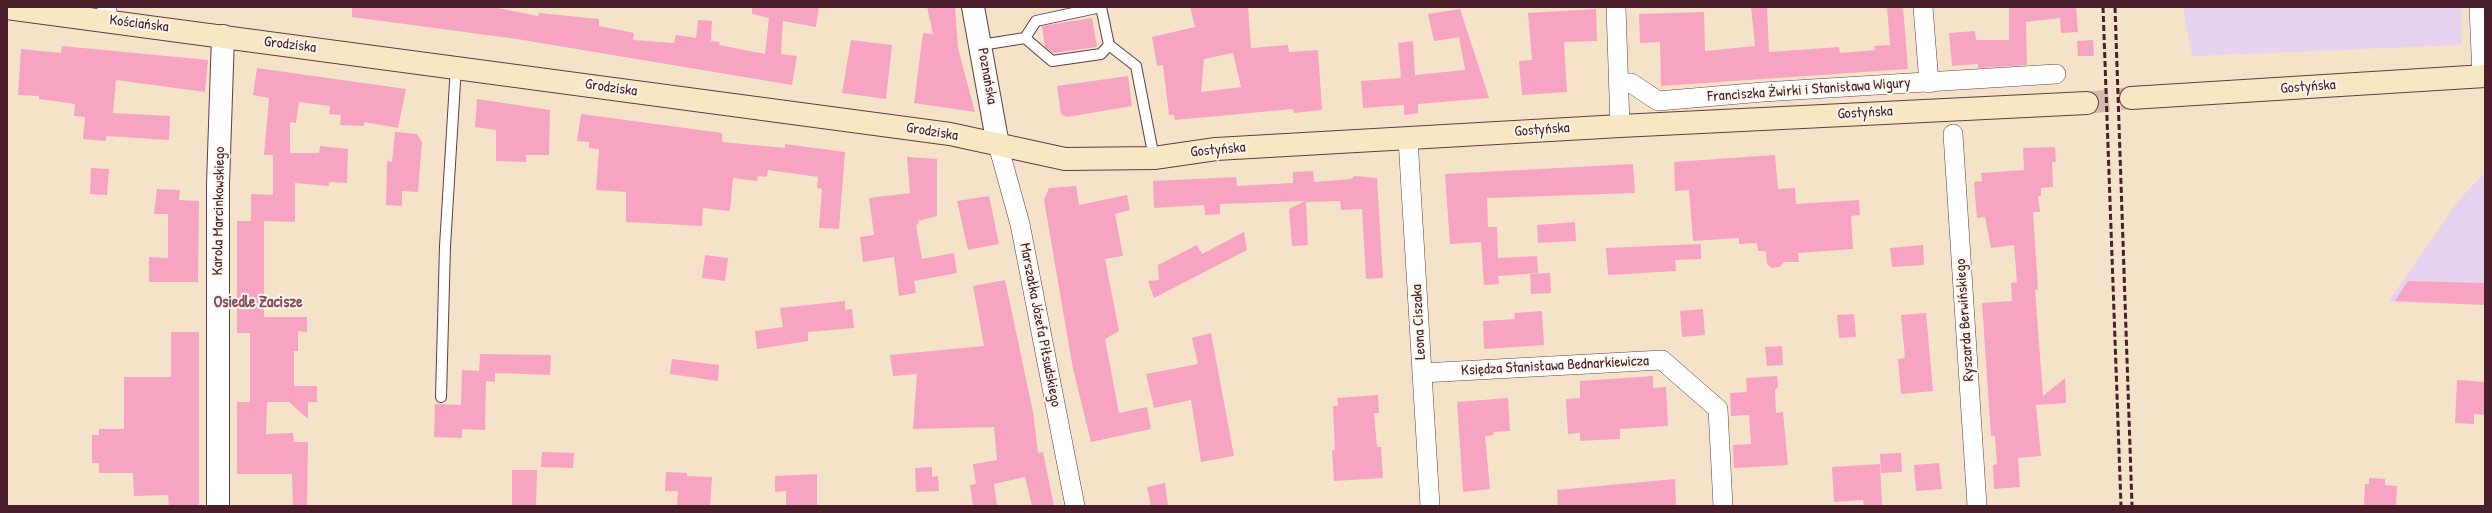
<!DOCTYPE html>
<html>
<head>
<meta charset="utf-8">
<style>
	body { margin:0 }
	#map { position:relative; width:2492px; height:513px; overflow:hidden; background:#f5e3c9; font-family:"Patrick Hand",sans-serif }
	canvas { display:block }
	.frame { position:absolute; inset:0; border:8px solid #4a1f2b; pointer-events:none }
</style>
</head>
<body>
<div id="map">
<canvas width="2492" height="513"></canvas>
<div class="frame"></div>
</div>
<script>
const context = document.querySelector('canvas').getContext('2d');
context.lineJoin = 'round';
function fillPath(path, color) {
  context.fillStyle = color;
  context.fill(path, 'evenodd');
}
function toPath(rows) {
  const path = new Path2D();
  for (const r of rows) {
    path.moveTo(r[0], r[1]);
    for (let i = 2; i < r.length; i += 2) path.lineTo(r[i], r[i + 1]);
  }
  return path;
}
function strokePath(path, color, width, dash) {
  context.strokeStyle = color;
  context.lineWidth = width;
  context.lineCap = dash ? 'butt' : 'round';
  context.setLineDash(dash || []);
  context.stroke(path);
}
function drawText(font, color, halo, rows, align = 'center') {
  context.font = font + ' "Patrick Hand",sans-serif';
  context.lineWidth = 4;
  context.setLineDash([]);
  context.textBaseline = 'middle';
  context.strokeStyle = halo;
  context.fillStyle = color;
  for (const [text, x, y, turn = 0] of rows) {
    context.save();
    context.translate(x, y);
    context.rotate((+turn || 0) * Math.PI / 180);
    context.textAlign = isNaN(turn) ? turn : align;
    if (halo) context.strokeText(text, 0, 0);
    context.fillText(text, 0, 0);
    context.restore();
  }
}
const built = toPath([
	[2183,7,2461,7,2462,45,2192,56],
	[2485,172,2485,305,2388,302,2459,200]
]);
const building = toPath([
	[352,7,493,7,538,16,539,13,599,19,599,26,634,33,633,40,674,43,676,35,696,38,698,20,712,21,711,41,720,42,719,45,765,54,769,18,752,14,752,7,819,7,816,27,783,21,781,54,797,56,792,85,517,39,352,17],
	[927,7,955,7,958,48,975,112,914,103,923,33,933,34],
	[1190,7,1248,7,1251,48,1288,45,1289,52,1318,50,1322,110,1294,113,1293,109,1175,120,1174,115,1169,115,1163,65,1157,66,1152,37,1195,27],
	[1233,53,1241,87,1201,92,1204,59],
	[1751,7,1767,7,1769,52,1839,47,1840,53,1875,50,1874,46,1890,45,1887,7,1903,7,1908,69,1661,86,1660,42,1640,43,1639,14,1704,12,1705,51,1755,46],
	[2009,7,2076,7,2078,32,2061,33,2060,18,2026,22,2027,65,1978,68,1978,64,1952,66,1949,33,1975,31,1976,40,2009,40],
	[1460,9,1489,98,1418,104,1418,113,1404,115,1404,105,1363,108,1361,81,1401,78,1398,43,1413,41,1415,75,1465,70,1459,37,1461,37,1434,41,1428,14],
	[1596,9,1597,41,1564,42,1567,92,1522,95,1519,61,1532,60,1528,13],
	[1092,18,1097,47,1053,53,1045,47,1042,26],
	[851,40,892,45,886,99,842,93],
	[2093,40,2094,56,2078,56,2077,41],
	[62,46,208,60,205,92,116,80,113,113,170,116,169,140,106,136,106,141,83,139,85,117,74,116,75,104,39,99,39,96,18,95,21,49,61,53],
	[257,68,406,89,398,128,364,122,364,126,340,125,341,115,329,114,330,106,299,102,296,123,290,122,290,153,319,153,320,146,348,149,347,183,329,182,329,186,295,183,295,222,264,221,264,317,307,317,307,332,298,331,298,351,294,351,294,386,317,386,317,402,308,402,308,419,289,402,267,402,266,434,293,433,294,442,308,442,307,506,293,506,292,474,237,474,237,402,250,402,250,333,237,333,237,221,255,221,251,221,251,194,273,195,273,155,264,155,269,98,253,95],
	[1128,76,1132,106,1067,117,1061,114,1057,86],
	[477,99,550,110,549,155,526,155,526,162,496,161,496,130,475,127],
	[581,114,722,133,722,142,785,148,785,144,845,152,839,229,819,228,822,189,817,188,818,177,768,170,767,177,758,176,757,181,733,178,730,211,703,208,702,226,626,222,626,192,596,190,599,149,589,148,589,142,577,141],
	[395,132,417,134,422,142,418,192,402,191,402,206,386,205,387,161,392,162],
	[2055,147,2056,162,2052,162,2053,187,2041,188,2041,196,2038,196,2040,212,2033,212,2038,289,2035,290,2043,396,2065,378,2066,403,2036,405,2041,456,2018,458,2020,487,1994,489,1993,465,1997,464,1995,436,1991,436,1982,303,2012,301,2011,283,2017,282,2014,245,1991,248,1985,217,1977,218,1974,182,1982,181,1981,173,2024,170,2023,148],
	[1775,155,1778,189,1795,188,1796,204,1859,200,1860,215,1851,216,1853,249,1798,253,1799,262,1784,262,1780,267,1772,268,1767,264,1766,251,1758,251,1757,243,1739,244,1739,238,1693,241,1689,190,1675,191,1674,162],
	[907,157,937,159,937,216,918,221,919,224,916,225,922,259,954,253,957,273,914,281,916,293,899,296,894,257,863,262,860,237,874,235,869,198,910,193],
	[1633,164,1635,193,1487,198,1488,227,1497,227,1498,258,1537,256,1538,273,1498,276,1499,284,1484,285,1481,242,1450,244,1445,174],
	[91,168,109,169,107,195,90,194],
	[1313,171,1314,182,1351,179,1354,176,1377,178,1383,278,1366,279,1362,209,1341,210,1340,201,1306,202,1308,245,1292,246,1289,209,1305,201,1220,204,1220,214,1205,215,1204,205,1154,208,1153,181,1236,177,1237,186,1293,183,1293,172],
	[1076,186,1079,205,1127,195,1130,210,1115,214,1123,256,1105,259,1119,331,1105,339,1119,413,1147,407,1151,429,1091,442,1073,369,1044,200,1049,188],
	[157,189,180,190,179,200,199,201,198,282,149,282,149,257,168,258,168,214,154,214],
	[989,196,999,244,968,250,957,201],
	[1575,222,1576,241,1538,243,1537,225],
	[1244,232,1247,250,1154,298,1148,281,1159,280,1158,265,1197,245,1202,254],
	[1701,244,1701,259,1675,260,1676,271,1608,275,1606,248],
	[1923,245,1924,265,1892,267,1890,248],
	[705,255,728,258,725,281,702,278],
	[1550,273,1551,293,1531,294,1530,274],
	[1005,280,1033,412,1038,453,1043,452,1054,506,1032,506,1025,477,994,484,997,506,973,506,970,485,976,484,973,464,997,460,994,427,913,429,917,374,893,376,890,355,984,346,973,286],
	[2408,281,2485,283,2485,305,2395,301],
	[845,301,845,310,852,309,854,328,808,332,808,341,757,349,755,331,783,327,780,308],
	[1703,309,1705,335,1682,337,1680,311],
	[1542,311,1544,345,1484,349,1483,321,1515,319,1514,313],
	[1926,313,1933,391,1901,394,1898,359,1905,358,1901,315],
	[1854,314,1856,337,1839,338,1837,315],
	[171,332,199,332,199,506,169,506,168,495,134,496,133,473,99,473,99,463,92,463,92,435,99,435,99,429,124,429,124,377,171,377],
	[1211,333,1234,456,1201,462,1191,400,1154,408,1146,374,1198,364,1192,338],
	[1782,346,1783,365,1767,366,1765,347],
	[480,354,551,355,550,375,495,373,495,382,486,381,485,430,462,429,462,438,434,437,435,404,461,405,462,370,479,371],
	[672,359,719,365,718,381,670,374],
	[1653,376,1653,388,1666,387,1668,426,1620,429,1620,439,1580,441,1580,433,1568,434,1566,399,1580,398,1580,381],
	[1777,376,1778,387,1775,390,1776,413,1783,412,1788,465,1734,468,1733,445,1751,444,1749,415,1731,416,1730,393,1747,392,1746,378],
	[2457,380,2485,382,2485,415,2474,414,2474,424,2455,423],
	[1378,395,1379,413,1374,413,1377,447,1381,447,1383,478,1334,481,1332,450,1335,450,1333,406,1338,406,1337,398],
	[1508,398,1510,431,1493,432,1494,435,1485,436,1490,489,1463,492,1457,402],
	[542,452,574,453,573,468,541,467],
	[1901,453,1902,472,1881,473,1880,454],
	[1939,463,1942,489,1916,491,1914,465],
	[1880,464,1882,506,1864,506,1863,500,1834,502,1832,467],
	[932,467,932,477,938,476,939,491,916,492,915,468],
	[512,470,537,470,536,506,512,506],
	[666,472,687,473,687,476,712,477,710,506,677,506,678,491,665,491],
	[817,474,817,506,786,506,786,491,775,492,775,476],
	[2369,478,2385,479,2385,485,2397,486,2396,506,2364,506,2365,484,2369,484],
	[1675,479,1676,506,1558,506,1557,490],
	[1165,483,1168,506,1151,506,1147,487]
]);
const secondaryTunnel = toPath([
	[2087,103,2131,98]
]);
const service = toPath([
	[1025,38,1052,61,1101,54,1109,45],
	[981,45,1025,38,1036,21,1101,7,1109,45,1136,66,1154,158],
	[441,397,445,246,456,66]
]);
const minor = toPath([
	[1616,7,1620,126],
	[1923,7,1929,83],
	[2479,7,2482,76],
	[106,20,107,7],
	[1618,83,1631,83,1658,101,1763,92,2056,74],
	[1953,134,1977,506],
	[1408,139,1430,506],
	[998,145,1020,224,1075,506],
	[1422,373,1662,360,1718,409,1723,506]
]);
const tertiary = toPath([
	[973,7,998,145],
	[218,506,218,184,223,36]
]);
const secondary = toPath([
	[7,8,950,134,1065,159,1154,158,1216,149,1620,126,2087,103],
	[2131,98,2485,76]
]);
const rail = toPath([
	[2103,7,2121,506],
	[2115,7,2132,506]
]);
const streetNames = [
	["Kościańska",139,24,7],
	["Grodziska",290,45,7],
	["Poznańska",987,76,80],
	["Gostyńska",2308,87,-4],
	["Grodziska",611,88,8],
	["Franciszka Żwirki i Stanisława Wigury",1809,90,-4],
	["Gostyńska",1865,113,-3],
	["Gostyńska",1542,130,-4],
	["Grodziska",932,132,9],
	["Gostyńska",1218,150,-5],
	["Karola Marcinkowskiego",219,211,-89],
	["Ryszarda Berwińskiego",1965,320,-94],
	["Leona Ciszaka",1419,322,-93],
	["Marszałka Józefa Piłsudskiego",1040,325,79],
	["Księdza Stanisława Bednarkiewicza",1555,366,-3]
];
const neighbourhoodNames = [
	["Osiedle Zacisze",258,303]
];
fillPath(built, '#e7d2ef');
fillPath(building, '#f7a4c3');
strokePath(secondaryTunnel, '#d3bca9', 22, [22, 11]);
strokePath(service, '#643c43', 12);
strokePath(minor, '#643c43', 20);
strokePath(tertiary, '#643c43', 24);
strokePath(secondary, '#643c43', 24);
strokePath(service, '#fff', 10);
strokePath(minor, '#fff', 19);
strokePath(tertiary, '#fff', 22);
strokePath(secondary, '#f7e8c3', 22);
strokePath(rail, '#4a1f2b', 3, [6, 3]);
drawText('15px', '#4a1f2b', '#fbf7ec', streetNames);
drawText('bold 16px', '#874e60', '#fbf7ec', neighbourhoodNames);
</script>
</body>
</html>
